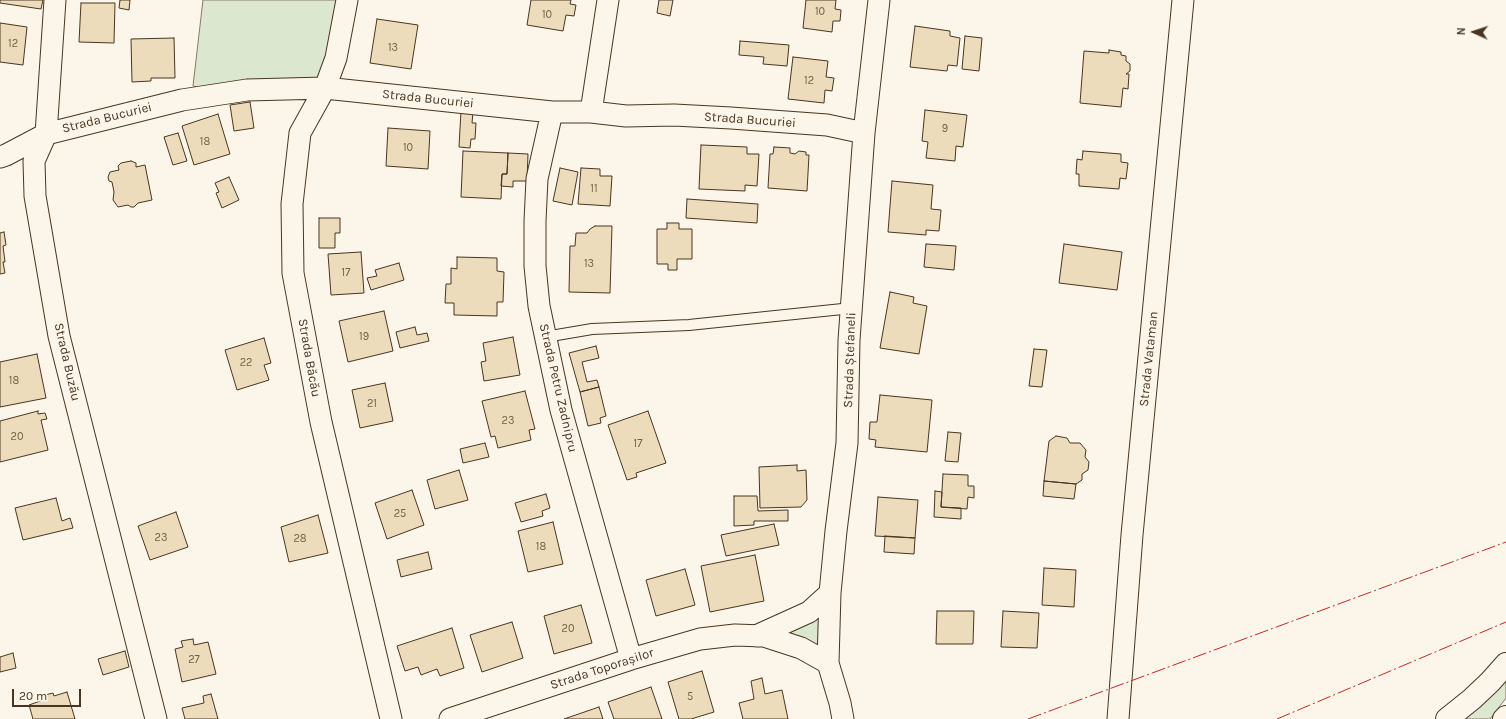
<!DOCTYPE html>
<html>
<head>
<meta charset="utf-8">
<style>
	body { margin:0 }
	#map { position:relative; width:1506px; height:719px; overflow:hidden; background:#fbf6e9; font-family:Karla,sans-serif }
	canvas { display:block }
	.north { position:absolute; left:1454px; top:12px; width:40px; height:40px; -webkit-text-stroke:3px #fbf6e9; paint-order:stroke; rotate:273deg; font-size:11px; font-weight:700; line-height:16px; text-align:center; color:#4a3520 }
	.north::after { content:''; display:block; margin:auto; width:14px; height:18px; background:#4a3520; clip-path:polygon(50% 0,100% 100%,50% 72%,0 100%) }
	.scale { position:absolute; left:12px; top:689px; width:69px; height:18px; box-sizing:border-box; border:2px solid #4a3520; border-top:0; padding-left:5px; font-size:12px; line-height:14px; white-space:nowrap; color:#4a3520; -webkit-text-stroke:3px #fbf6e9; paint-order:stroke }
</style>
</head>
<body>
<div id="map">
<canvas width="1506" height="719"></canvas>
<div class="north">N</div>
<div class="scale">20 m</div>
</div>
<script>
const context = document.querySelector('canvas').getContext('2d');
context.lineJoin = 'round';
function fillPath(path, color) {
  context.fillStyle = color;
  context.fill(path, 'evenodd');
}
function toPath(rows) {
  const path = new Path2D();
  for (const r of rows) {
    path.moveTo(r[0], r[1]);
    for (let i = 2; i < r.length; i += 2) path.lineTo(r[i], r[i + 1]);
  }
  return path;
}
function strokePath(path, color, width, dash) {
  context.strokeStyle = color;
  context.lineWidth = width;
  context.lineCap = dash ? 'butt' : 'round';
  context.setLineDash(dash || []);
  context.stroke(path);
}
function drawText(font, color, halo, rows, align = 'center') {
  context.font = font + ' Karla,sans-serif';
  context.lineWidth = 3;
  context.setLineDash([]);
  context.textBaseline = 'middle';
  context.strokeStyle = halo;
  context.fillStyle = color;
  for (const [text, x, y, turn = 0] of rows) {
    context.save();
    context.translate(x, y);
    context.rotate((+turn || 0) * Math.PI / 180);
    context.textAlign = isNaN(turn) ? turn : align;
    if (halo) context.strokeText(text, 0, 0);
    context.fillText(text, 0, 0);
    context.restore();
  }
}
const green = toPath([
	[203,0,337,0,329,53,319,79,199,88,193,86,203,0],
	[819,607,823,649,790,638,784,630,819,607],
	[1506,678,1506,698,1490,719,1463,719,1506,678]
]);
const building = toPath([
	[0,0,43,0,41,9,0,3,0,0],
	[120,0,130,0,129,10,119,8,120,0],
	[531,0,571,0,570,4,576,5,574,16,566,15,563,31,527,25,531,0],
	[659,0,673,0,670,16,657,13,659,0],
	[806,0,836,0,835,9,841,10,840,21,833,21,832,32,803,28,806,0],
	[81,3,115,3,114,43,79,42,81,3],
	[377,19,418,25,411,69,370,63,377,19],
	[0,23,27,27,23,65,0,62,0,23],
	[915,26,950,31,950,36,960,38,957,66,948,65,947,71,910,67,915,26],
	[965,36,982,38,979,71,962,69,965,36],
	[174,38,175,78,151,78,151,81,132,82,131,39,174,38],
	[740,41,789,45,787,66,763,64,764,57,739,55,740,41],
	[1109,50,1121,52,1121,55,1126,56,1126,61,1130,64,1130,71,1126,74,1129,74,1128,89,1123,88,1121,107,1080,103,1084,51,1109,53,1109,50],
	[793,57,828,61,826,77,834,78,832,91,825,90,824,103,788,99,793,57],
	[250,102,254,128,234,131,230,105,250,102],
	[925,110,967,115,963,147,956,146,955,161,926,158,928,142,922,141,925,110],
	[461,111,473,112,472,123,476,123,475,139,471,139,470,148,459,147,461,111],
	[218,114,230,154,194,165,182,126,218,114],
	[388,128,430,131,428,169,386,166,388,128],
	[178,133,187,161,173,165,164,137,178,133],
	[701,145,747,147,747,154,759,154,757,186,745,185,745,191,699,189,701,145],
	[774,147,790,148,790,153,795,154,799,151,806,152,806,155,809,155,807,191,768,188,770,154,773,154,774,147],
	[463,151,508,153,507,174,502,174,501,199,461,197,463,151],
	[1083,151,1121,154,1121,162,1128,163,1126,179,1120,178,1119,189,1079,186,1079,174,1076,174,1077,159,1082,160,1083,151],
	[508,153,528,154,527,181,513,181,513,187,501,186,502,174,507,174,508,153],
	[131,161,136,163,136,167,145,165,152,200,138,203,134,207,131,207,128,205,118,207,113,200,114,192,112,182,109,181,108,177,110,172,119,170,118,166,121,163,131,161],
	[560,168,578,172,572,205,553,201,560,168],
	[581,168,600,169,600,176,612,176,610,206,578,204,581,168],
	[229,177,239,200,222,208,216,193,219,192,215,183,229,177],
	[892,181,933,185,931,209,941,210,939,231,926,230,926,235,888,232,892,181],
	[687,199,758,204,757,223,686,218,687,199],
	[319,218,340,218,340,233,335,233,335,248,319,248,319,218],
	[667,223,679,223,679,229,692,229,692,259,677,259,677,270,668,270,668,264,657,264,657,229,667,229,667,223],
	[595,226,612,226,610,293,569,292,570,246,575,246,576,233,587,233,590,229,595,226],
	[4,232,6,245,3,246,5,262,3,262,5,273,0,274,0,233,4,232],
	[926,244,956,246,954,270,924,267,926,244],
	[1064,244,1122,252,1117,290,1059,283,1064,244],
	[361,252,364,293,331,295,328,254,361,252],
	[457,257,497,258,497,271,504,272,503,302,497,302,497,316,454,315,454,303,445,303,446,284,451,284,451,268,457,269,457,257],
	[399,263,404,280,371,290,367,278,377,276,375,270,399,263],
	[890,292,914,297,913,303,927,306,919,354,880,348,890,292],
	[384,311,393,351,348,362,339,321,384,311],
	[415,327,417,335,427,333,429,341,400,348,396,332,415,327],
	[513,337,520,375,484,381,481,362,486,361,483,343,513,337],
	[264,338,271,363,264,365,269,380,237,390,225,350,264,338],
	[596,346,599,358,582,362,587,382,597,380,599,387,580,392,569,353,596,346],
	[1034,349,1047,350,1042,387,1029,386,1034,349],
	[37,354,46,398,0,407,0,362,37,354],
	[385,383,393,421,360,428,352,390,385,383],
	[599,387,606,416,600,418,601,423,588,426,580,392,599,387],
	[525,391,535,429,529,430,531,440,498,448,495,436,491,437,482,401,525,391],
	[880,395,932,400,927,452,875,447,876,440,869,439,870,422,877,422,880,395],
	[38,411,38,414,45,413,47,419,41,420,48,450,0,462,0,421,38,411],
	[648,411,666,463,636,473,637,477,627,480,608,425,648,411],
	[948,432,961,433,958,462,945,461,948,432],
	[1056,436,1067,438,1070,443,1080,443,1086,450,1085,457,1089,462,1088,470,1082,474,1082,480,1076,484,1044,481,1049,441,1056,436],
	[485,443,489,457,463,463,460,449,485,443],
	[797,465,797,471,806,470,807,500,801,507,760,508,759,467,797,465],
	[459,470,468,500,435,509,427,480,459,470],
	[943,474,968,475,968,486,974,486,974,498,968,497,967,509,941,507,943,474],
	[1044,481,1076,484,1074,499,1043,496,1044,481],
	[412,490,424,525,387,539,375,503,412,490],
	[935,491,942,492,941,507,961,508,961,519,934,517,935,491],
	[546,494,550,508,542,511,543,516,521,522,515,503,546,494],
	[734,496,757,496,758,511,788,510,788,521,754,521,754,525,734,526,734,496],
	[878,497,918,500,915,538,875,536,878,497],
	[56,498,62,521,70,518,73,528,23,540,15,508,56,498],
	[176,512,188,547,150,560,138,526,176,512],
	[318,515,328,553,289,562,281,527,318,515],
	[553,522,563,564,528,572,518,531,553,522],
	[774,524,779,545,726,556,721,535,774,524],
	[885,536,915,538,914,554,884,552,885,536],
	[428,552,432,569,401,577,397,560,428,552],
	[755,555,764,601,710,612,701,566,755,555],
	[1044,568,1076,570,1074,607,1042,605,1044,568],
	[685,569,695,605,656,616,646,580,685,569],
	[581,605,592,643,554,654,544,616,581,605],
	[937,611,974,611,973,644,936,644,937,611],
	[1003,611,1039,613,1037,648,1001,647,1003,611],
	[512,622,523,658,482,672,470,635,512,622],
	[452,628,464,668,440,676,437,669,421,675,418,667,405,671,397,646,452,628],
	[193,639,194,645,208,642,216,674,182,682,175,649,183,647,181,641,193,639],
	[125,651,129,667,103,675,98,659,125,651],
	[13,653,16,668,0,672,0,657,13,653],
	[702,671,714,712,691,719,679,719,668,682,702,671],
	[762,678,765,694,782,690,788,719,743,719,739,703,754,699,751,681,762,678],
	[651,687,662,719,614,719,608,702,651,687],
	[67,692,75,719,33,719,29,705,43,700,41,696,53,693,54,696,67,692],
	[211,694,218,719,185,719,182,708,204,703,203,696,211,694],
	[599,707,603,719,564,719,599,707]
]);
const service = toPath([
	[545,337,592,329,689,325,852,308]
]);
const minor = toPath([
	[55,0,46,134,34,161,35,196,59,336,156,719],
	[347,0,336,58,325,88,300,133,292,204,293,273,321,422,391,719],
	[552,112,537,179,535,221,535,266,539,306,561,410,631,659],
	[591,112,608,0],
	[0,157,6,155,46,134,182,100,247,90,325,88,552,112,591,112,626,116,674,115,731,118,827,125,864,133],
	[756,636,809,612,830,593],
	[450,719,631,659,700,639,735,635,764,636,801,648,828,663],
	[843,719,840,703,828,663,830,593,836,531,847,443,849,340,864,133,879,0],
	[1118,719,1132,535,1183,0]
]);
const primary = toPath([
	[1447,719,1472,699,1490,682,1506,664],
	[1504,719,1506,717]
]);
const power = toPath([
	[1028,719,1506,542],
	[1277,719,1506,622]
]);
const numberNames = [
	["10",820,12],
	["10",547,15],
	["12",13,44],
	["13",393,48],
	["12",809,81],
	["9",945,129],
	["18",205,142],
	["10",408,148],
	["11",594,189],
	["13",589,264],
	["17",346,273],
	["19",364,337],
	["22",246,363],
	["18",14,381],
	["21",372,404],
	["23",508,421],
	["20",17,437],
	["17",638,444],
	["25",400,514],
	["23",161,538],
	["28",300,539],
	["18",541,547],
	["20",568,629],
	["27",194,660],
	["5",690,697]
];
const streetNames = [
	["Strada Bucuriei",428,99,6],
	["Strada Bucuriei",107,118,-14],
	["Strada Bucuriei",750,120,4],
	["Strada Băcău",309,358,80],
	["Strada Vataman",1149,359,-84],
	["Strada Ștefaneli",850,360,-88],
	["Strada Buzău",67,362,77],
	["Strada Petru Zadnipru",558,388,77],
	["Strada Toporașilor",602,669,-18]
];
fillPath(green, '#dce7d0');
strokePath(green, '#887966', 1);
fillPath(building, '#ecdcbc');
strokePath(building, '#4a3520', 1);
strokePath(service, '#4a3520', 12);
strokePath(minor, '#4a3520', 23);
strokePath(primary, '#4a3520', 24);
strokePath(service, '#fbf6e9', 10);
strokePath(minor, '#fbf6e9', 21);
strokePath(primary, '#fbf6e9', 22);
strokePath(power, '#c62828', 1, [14, 3, 2, 3]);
drawText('11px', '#725f47', null, numberNames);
drawText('13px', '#4a3520', '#fbf6e9', streetNames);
</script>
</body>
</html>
